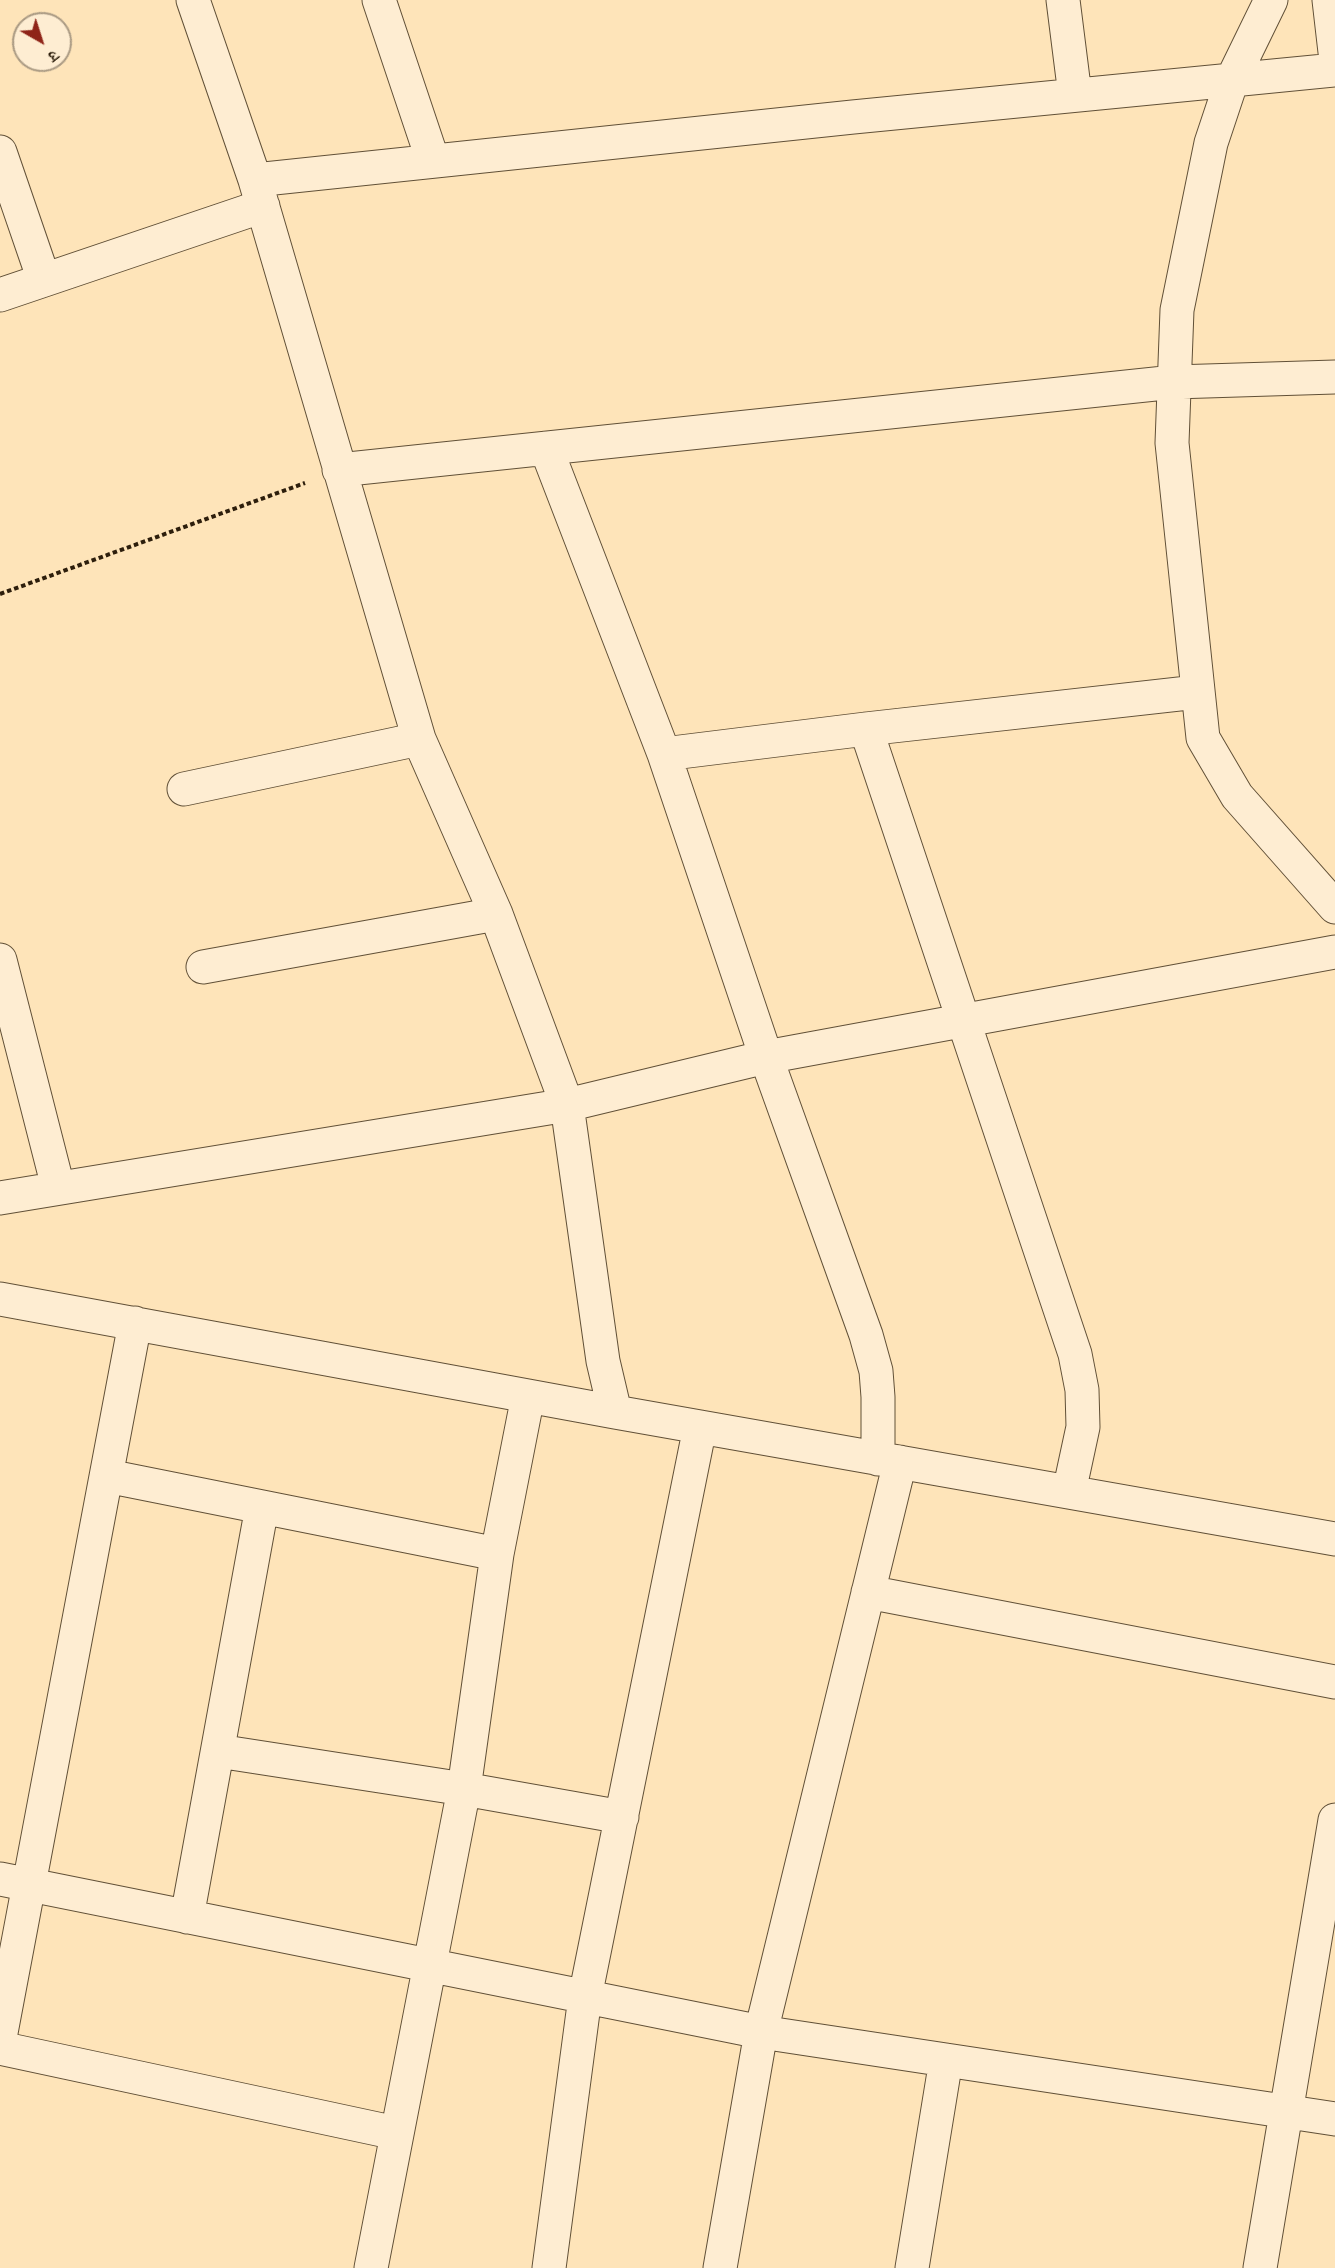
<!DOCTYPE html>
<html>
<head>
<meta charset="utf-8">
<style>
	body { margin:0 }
	#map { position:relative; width:1335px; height:2268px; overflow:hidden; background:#fee4b9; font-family:"Sorts Mill Goudy","Noto Serif Devanagari",serif }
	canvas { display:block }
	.north { position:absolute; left:12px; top:12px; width:60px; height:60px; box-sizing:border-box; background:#feedd2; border:2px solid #aa9a83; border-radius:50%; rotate:141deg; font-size:16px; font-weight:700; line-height:24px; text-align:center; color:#2d1e0c }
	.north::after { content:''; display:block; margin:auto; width:21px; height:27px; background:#8f2418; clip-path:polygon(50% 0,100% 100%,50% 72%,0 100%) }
</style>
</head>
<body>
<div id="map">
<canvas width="1335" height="2268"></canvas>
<div class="north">उ</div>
</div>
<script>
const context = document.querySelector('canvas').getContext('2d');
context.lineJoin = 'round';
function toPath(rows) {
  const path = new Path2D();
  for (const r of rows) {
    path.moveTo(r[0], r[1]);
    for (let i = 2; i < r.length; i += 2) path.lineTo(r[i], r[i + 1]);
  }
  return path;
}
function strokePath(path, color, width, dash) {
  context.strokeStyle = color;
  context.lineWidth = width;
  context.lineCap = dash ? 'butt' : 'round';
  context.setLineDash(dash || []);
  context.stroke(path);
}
const path = toPath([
	[0,594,305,483]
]);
const minor = toPath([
	[193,0,255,180],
	[379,0,433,161],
	[1063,0,1075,95],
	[1329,0,1335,52],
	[1335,70,1232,80,1211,143,1177,310,1172,443,1203,738,1237,796,1335,907],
	[0,152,44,280],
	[0,295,263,206],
	[546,448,664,754,866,729,1197,692],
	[339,470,1174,382,1335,377],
	[866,729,1075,1354,1082,1390,1083,1427,1069,1492],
	[664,754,766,1057,866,1335,876,1371,878,1397,878,1459],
	[184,789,419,739],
	[0,960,58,1187],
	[203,967,496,914],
	[0,1198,567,1105,766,1057,1335,952],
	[0,1299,615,1412,1335,1539],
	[615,1412,603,1361,567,1105,496,914,419,739,255,180,853,117,1232,80,1271,0],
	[107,1476,497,1554],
	[868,1592,1335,1682],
	[218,1751,464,1789,622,1817],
	[0,1879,761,2032,1335,2119],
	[187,1917,262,1507],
	[0,2038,135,1323],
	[0,2048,396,2133],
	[371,2268,464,1789,497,1554,528,1396],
	[549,2268,585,1997,700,1427],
	[720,2268,761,2032,900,1462],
	[912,2268,946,2060],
	[1260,2268,1335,1820]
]);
strokePath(minor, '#615037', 35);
strokePath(path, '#2d1e0c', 4, [4.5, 3]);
strokePath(minor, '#feedd2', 33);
</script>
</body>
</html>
